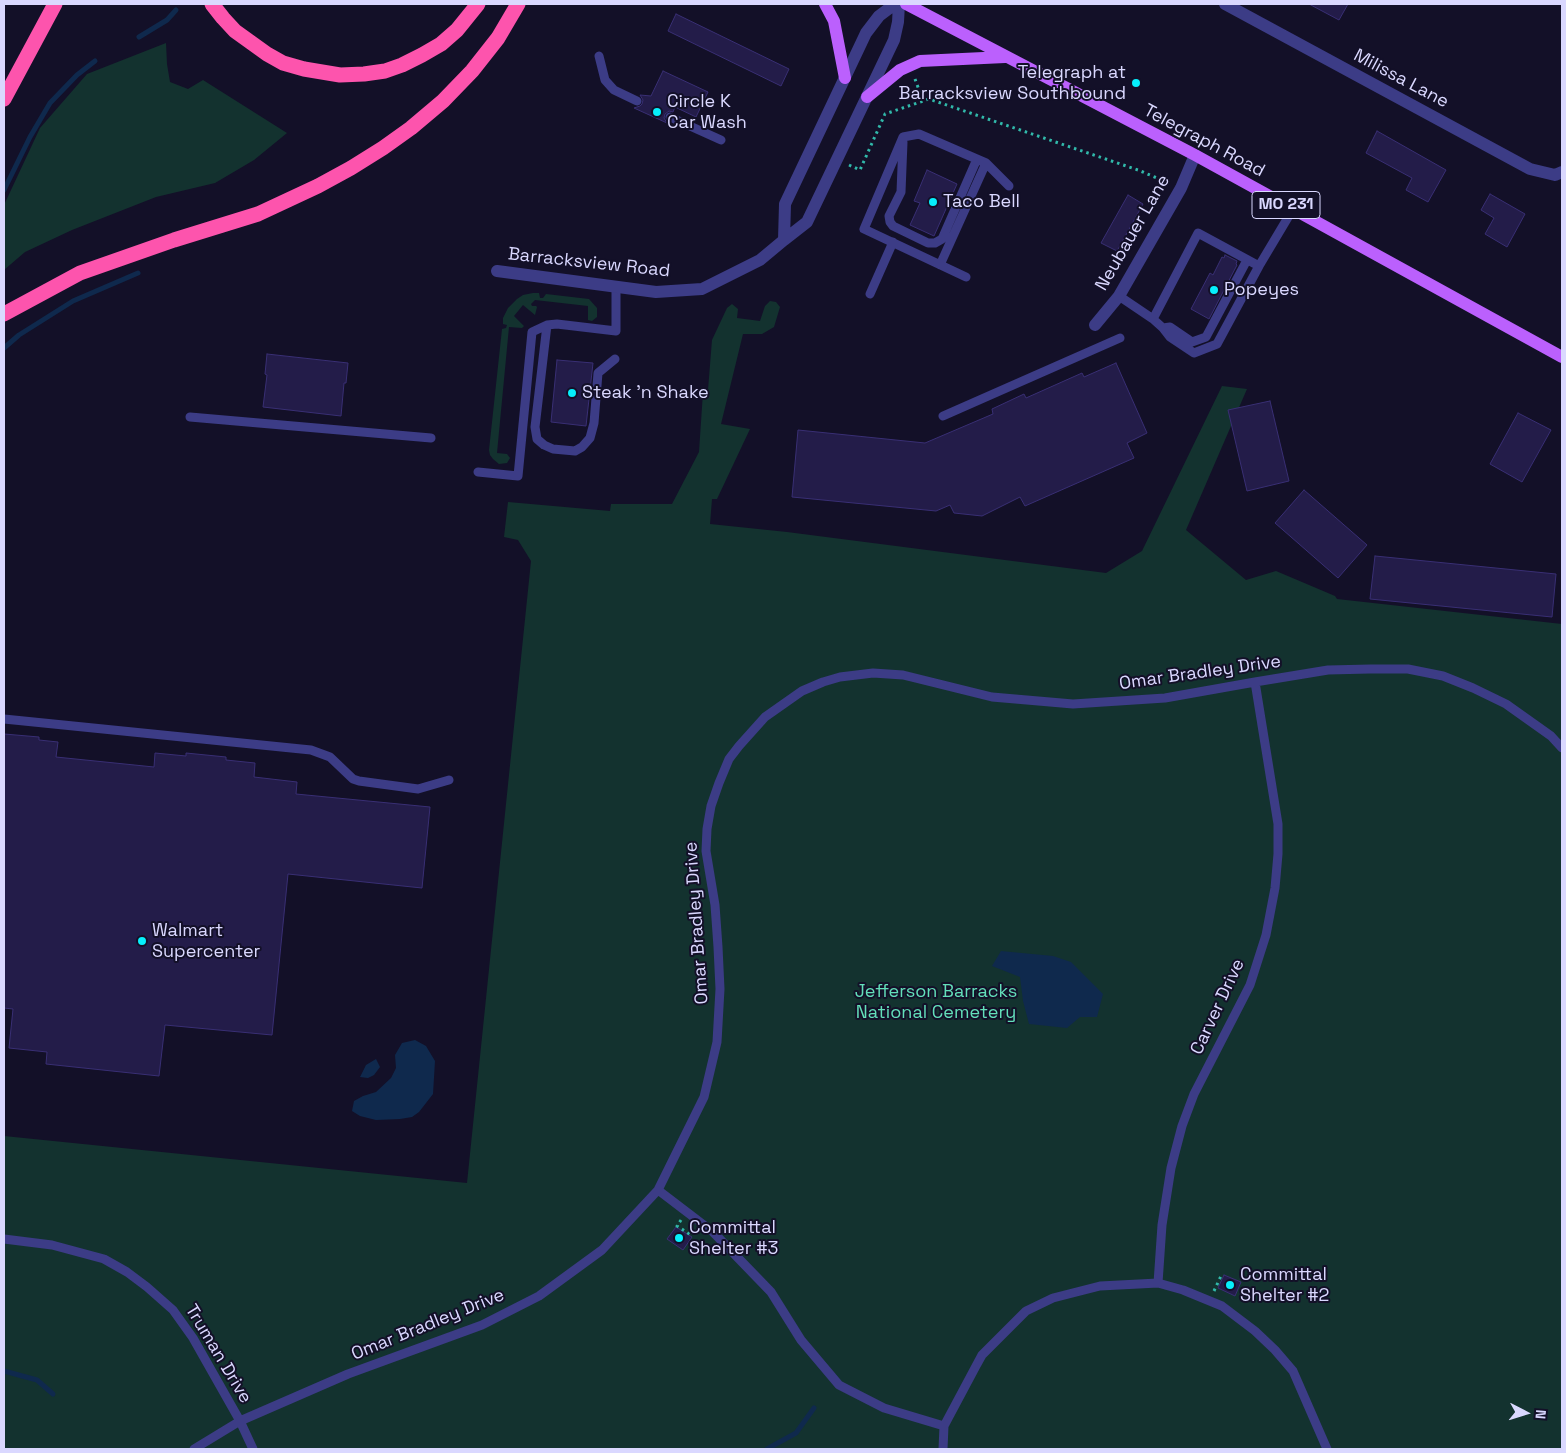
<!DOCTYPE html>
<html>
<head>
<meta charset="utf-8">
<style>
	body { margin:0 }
	#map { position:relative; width:1566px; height:1453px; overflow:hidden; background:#131028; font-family:"Space Grotesk",sans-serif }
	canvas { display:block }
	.frame { position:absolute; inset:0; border:5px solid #dad8ff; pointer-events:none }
	.north { position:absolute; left:1501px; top:1388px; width:50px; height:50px; -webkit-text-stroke:4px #131028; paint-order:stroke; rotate:95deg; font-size:14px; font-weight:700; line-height:20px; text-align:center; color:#dad8ff }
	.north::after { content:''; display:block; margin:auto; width:18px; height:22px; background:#dad8ff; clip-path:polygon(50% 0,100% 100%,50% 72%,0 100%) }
</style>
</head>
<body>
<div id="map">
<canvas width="1566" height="1453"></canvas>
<div class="frame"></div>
<div class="north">N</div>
</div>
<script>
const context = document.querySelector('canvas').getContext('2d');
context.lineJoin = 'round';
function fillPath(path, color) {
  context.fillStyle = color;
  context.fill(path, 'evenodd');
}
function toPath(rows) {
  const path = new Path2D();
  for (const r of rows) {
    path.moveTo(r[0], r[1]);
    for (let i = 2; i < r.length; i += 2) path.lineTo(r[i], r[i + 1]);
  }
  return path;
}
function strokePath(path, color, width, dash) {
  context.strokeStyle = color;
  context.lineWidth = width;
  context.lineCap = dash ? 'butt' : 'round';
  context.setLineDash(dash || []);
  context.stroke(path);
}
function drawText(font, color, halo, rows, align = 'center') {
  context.font = font + ' "Space Grotesk",sans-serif';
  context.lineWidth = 4;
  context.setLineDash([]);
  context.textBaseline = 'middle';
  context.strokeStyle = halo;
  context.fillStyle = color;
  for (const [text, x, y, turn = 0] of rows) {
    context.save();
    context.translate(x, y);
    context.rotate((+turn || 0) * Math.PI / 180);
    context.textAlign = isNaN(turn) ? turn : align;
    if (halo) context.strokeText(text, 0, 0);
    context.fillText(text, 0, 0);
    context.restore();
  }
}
const green = toPath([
	[166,43,167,64,170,82,188,89,203,80,287,133,254,160,215,183,156,197,72,230,25,252,4,270,4,205,40,128,87,74],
	[533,293,539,293,540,298,543,298,546,294,589,299,597,308,597,317,592,321,588,320,588,306,535,300,531,304,532,306,536,306,537,307,535,315,523,305,514,316,524,326,522,328,509,327,497,453,507,454,510,458,507,463,499,464,493,459,490,455,489,450,502,329,506,328,507,325,503,324,503,318,508,308,517,299,523,295],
	[770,301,776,302,780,307,774,327,762,334,743,334,721,424,750,429,717,499,712,499,710,524,787,532,1106,573,1142,551,1222,386,1247,389,1186,530,1246,580,1276,571,1335,596,1337,599,1562,624,1562,1449,4,1449,4,1136,467,1183,531,561,518,540,504,537,508,502,610,511,611,504,672,504,699,452,703,392,708,390,712,340,727,308,732,304,738,309,737,318,760,321,765,306]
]);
const water = toPath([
	[1001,951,1053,956,1071,962,1103,994,1097,1017,1080,1017,1067,1028,1029,1024,1023,1001,1020,977,992,966],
	[415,1040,426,1046,435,1061,433,1094,419,1112,412,1117,400,1119,376,1120,360,1116,352,1111,354,1101,363,1096,376,1092,391,1078,396,1068,395,1055,402,1043],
	[376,1059,380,1067,374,1075,368,1078,360,1077,366,1065]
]);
const stream = toPath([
	[139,37,167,20,176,10],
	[4,190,30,137,50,103,77,75,95,61],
	[4,348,19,335,73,301,138,273],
	[4,1371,37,1380,53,1394],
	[767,1449,796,1433,814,1408]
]);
const building = toPath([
	[1309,4,1348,4,1339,20,1309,4],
	[676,14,789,69,781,86,668,31,676,14],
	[663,71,708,92,696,117,675,107,673,112,669,111,665,114,664,118,667,123,634,108,640,106,642,104,643,100,640,95,651,96,663,71],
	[1377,131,1446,170,1428,202,1406,190,1412,178,1366,153,1377,131],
	[927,170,957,184,934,236,910,225,920,203,914,201,927,170],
	[1490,194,1525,214,1507,247,1485,234,1494,218,1481,210,1490,194],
	[1128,195,1143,204,1117,251,1101,243,1128,195],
	[1225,255,1237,261,1236,264,1237,265,1209,319,1191,309,1210,273,1213,275,1222,257,1224,258,1225,255],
	[267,354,348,363,346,383,344,383,341,416,263,407,267,375,265,374,267,354],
	[557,360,593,363,586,426,551,422,557,360],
	[1116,363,1147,433,1127,443,1134,458,1025,506,1020,497,982,516,954,513,950,505,936,511,792,497,798,430,925,443,993,414,992,409,1024,394,1026,398,1082,373,1084,377,1116,363],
	[1270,401,1289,481,1247,491,1228,410,1270,401],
	[1518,413,1551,430,1522,482,1490,464,1518,413],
	[1304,490,1367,545,1338,578,1275,523,1304,490],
	[1375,556,1556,574,1552,617,1370,599,1375,556],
	[4,734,39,737,39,740,58,742,56,757,154,767,155,753,186,756,186,753,226,757,226,760,255,763,254,777,297,782,296,794,430,807,422,888,288,874,272,1035,165,1025,159,1076,46,1064,47,1052,9,1048,13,1009,4,1008,4,734],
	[676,1227,692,1237,683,1250,667,1239,676,1227],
	[1224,1275,1241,1282,1235,1296,1218,1288,1224,1275]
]);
const path = toPath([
	[915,79,923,101],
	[849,165,860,170,885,114,929,99,1138,170,1169,183],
	[681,1220,677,1226,691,1235,694,1230],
	[1214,1291,1221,1276]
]);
const service = toPath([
	[599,56,605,80,614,90,637,101],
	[670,117,721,140],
	[903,142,901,192,889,216,890,222,893,226,928,243,935,243,942,239,977,159],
	[940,265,986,163],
	[966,277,864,229,903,137,919,134,986,163,1009,186],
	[870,294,893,242],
	[1119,296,1153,319,1198,233,1259,266,1293,209],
	[1153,319,1163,328,1170,337,1194,353,1217,344,1259,266],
	[547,325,535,427,537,439,544,445,553,449,575,451,582,447,590,438,594,423,598,373,615,359],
	[1163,328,1170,327,1192,342,1206,337,1247,260],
	[943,416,1120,338],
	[190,417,431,438],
	[478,472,518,476,532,332,547,325,557,324,616,331,616,287],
	[4,719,311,750,330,757,353,779,359,781,418,789,449,780],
	[658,1190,713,1232,771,1292,801,1340,839,1385,884,1408,944,1426],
	[4,1239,52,1245,104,1259,127,1272,147,1287,173,1310,193,1338,240,1421,253,1449],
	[1158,1283,1162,1225,1171,1168,1182,1126,1194,1094,1250,985,1266,935,1275,888,1278,854,1278,824,1255,682],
	[194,1449,240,1421,348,1374,482,1325,539,1296,602,1250,658,1190,704,1097,717,1042,720,989,718,947,715,905,706,851,707,829,711,806,719,783,729,759,739,746,765,717,802,691,823,682,840,677,873,673,903,675,992,697,1073,704,1165,698,1255,682,1328,670,1370,669,1408,669,1443,676,1473,688,1506,704,1551,736,1562,748],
	[943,1449,944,1426,976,1366,982,1355,1026,1311,1053,1298,1100,1286,1158,1283,1183,1290,1222,1306,1255,1331,1275,1350,1293,1371,1327,1449]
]);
const minor = toPath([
	[1225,4,1530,169,1555,175,1562,172],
	[784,240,785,204,866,33,879,16,895,4],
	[497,271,656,292,702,289,760,260,784,240,807,222,894,40,898,22,899,4],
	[1095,325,1119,296,1181,188,1195,155]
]);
const primary = toPath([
	[825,4,834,21,845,78],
	[906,4,1195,155,1562,357],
	[867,97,900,70,920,61,1005,57]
]);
const motorway = toPath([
	[212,4,223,18,235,31,267,54,283,63,304,69,340,75,364,74,385,71,402,65,422,55,441,44,457,30,478,4],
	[4,99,55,4],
	[4,314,80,273,174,240,258,214,318,186,351,168,383,148,411,128,443,101,472,71,498,38,518,4]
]);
const markers = [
	[1136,83,5,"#06effc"],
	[657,112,5,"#06effc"],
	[933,202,5,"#06effc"],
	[1214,290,5,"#06effc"],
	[572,393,5,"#06effc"],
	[142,941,5,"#06effc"],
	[679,1238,5,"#06effc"],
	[1230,1285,5,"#06effc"]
];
const shields = [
	[1286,205,68]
];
const shieldNames = [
	["MO 231",1286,205]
];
const poiNames = [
	["Telegraph at",1126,73,"right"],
	["Barracksview Southbound",1126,94,"right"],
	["Circle K",667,102],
	["Car Wash",667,123],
	["Taco Bell",943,202],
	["Popeyes",1224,290],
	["Steak 'n Shake",582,393],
	["Walmart",152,931],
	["Supercenter",152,952],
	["Committal",689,1228],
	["Shelter #3",689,1249],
	["Committal",1240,1275],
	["Shelter #2",1240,1296]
];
const streetNames = [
	["Milissa Lane",1401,79,28],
	["Telegraph Road",1204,141,28],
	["Neubauer Lane",1133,233,-60],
	["Barracksview Road",589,263,6],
	["Omar Bradley Drive",1200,673,-8],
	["Omar Bradley Drive",697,923,-94],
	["Carver Drive",1218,1007,-65],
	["Omar Bradley Drive",428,1325,-22],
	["Truman Drive",218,1354,59]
];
const parkNames = [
	["Jefferson Barracks",936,992],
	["National Cemetery",936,1013]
];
fillPath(green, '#13322f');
fillPath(water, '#0f294d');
strokePath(stream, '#0f294d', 5);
fillPath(building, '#231c49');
strokePath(building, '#392f74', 1);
strokePath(path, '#31b9aa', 3, [2.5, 4]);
strokePath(service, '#3c3c86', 9);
strokePath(minor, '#3c3c86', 12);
strokePath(primary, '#bb60fd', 12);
strokePath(motorway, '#fd54ad', 15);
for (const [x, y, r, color] of markers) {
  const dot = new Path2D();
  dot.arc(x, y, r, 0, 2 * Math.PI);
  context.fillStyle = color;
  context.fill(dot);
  strokePath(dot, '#131028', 2);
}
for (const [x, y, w] of shields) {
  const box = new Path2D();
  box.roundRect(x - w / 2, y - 13.5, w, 27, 4);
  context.fillStyle = '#131028';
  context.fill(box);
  strokePath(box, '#dad8ff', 1);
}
drawText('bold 16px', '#dad8ff', null, shieldNames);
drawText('18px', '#dad8ff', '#131028', poiNames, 'left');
drawText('18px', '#dad8ff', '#131028', streetNames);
drawText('18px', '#63dfba', '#131028', parkNames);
</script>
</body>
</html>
